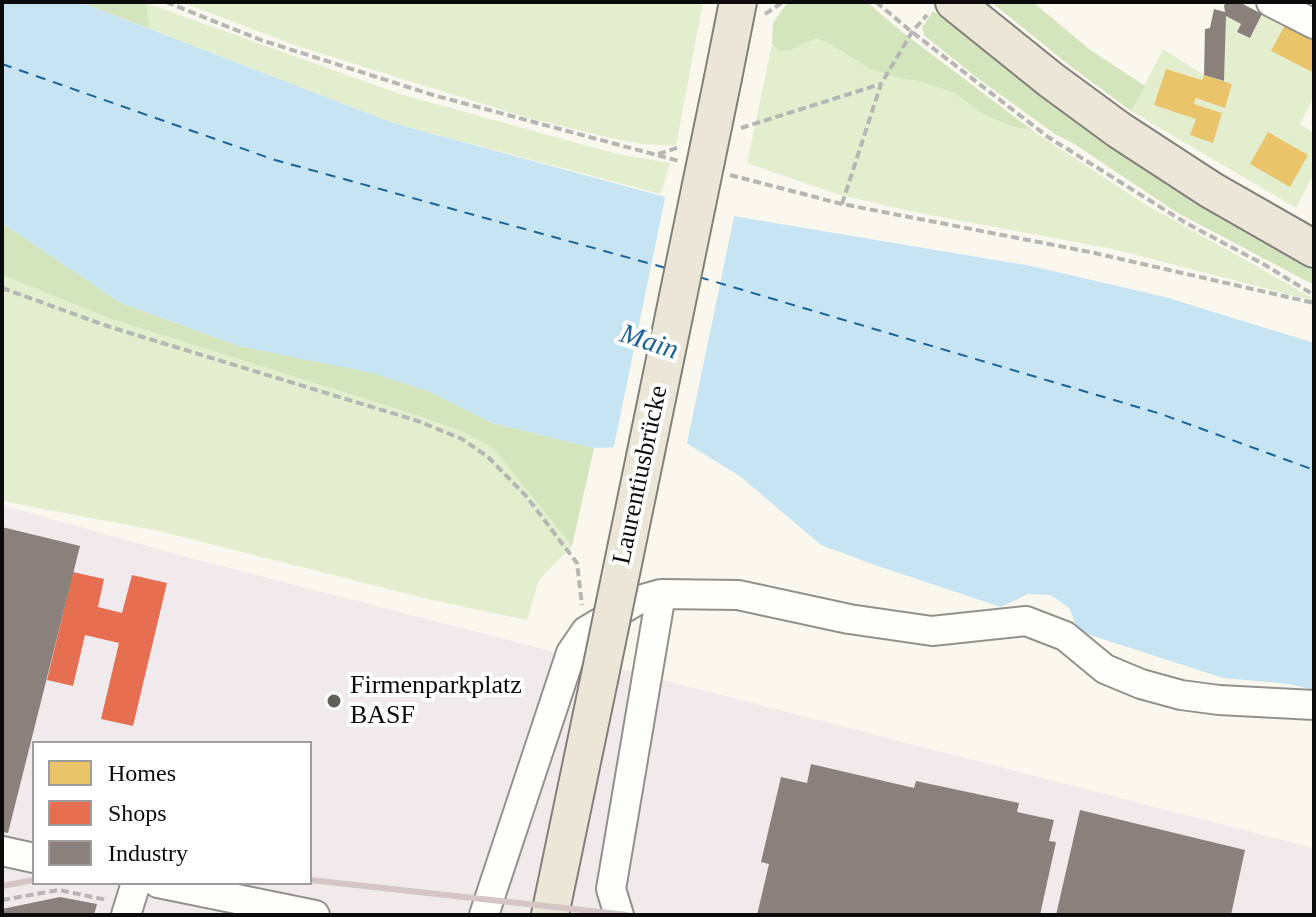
<!DOCTYPE html>
<html>
<head>
<meta charset="utf-8">
<style>
	body { margin:0 }
	#map { position:relative; width:1316px; height:917px; overflow:hidden; background:#faf7ee; font-family:Georgia,serif }
	canvas { display:block }
	.frame { position:absolute; inset:0; border:4px solid #0b0b0b; pointer-events:none }
	.legend { position:absolute; left:32px; top:741px; width:280px; height:144px; box-sizing:border-box; background:#fff; border:2px solid #9d9d9d; margin:0; padding:10px 14px; list-style:none; font-size:24px; color:#0b0b0b }
	.legend li { display:flex; align-items:center; gap:16px; height:40px }
	.legend b { width:40px; border:2px solid #9d9d9d }
</style>
</head>
<body>
<div id="map">
<canvas width="1316" height="917"></canvas>
<div class="frame"></div>
<ul class="legend">
<li><b style="height:22px;background:#e9c46a"></b>Homes</li>
<li><b style="height:22px;background:#e76f51"></b>Shops</li>
<li><b style="height:22px;background:#8a817c"></b>Industry</li>
</ul>
</div>
<script>
const context = document.querySelector('canvas').getContext('2d');
context.lineJoin = 'round';
function fillPath(path, color) {
  context.fillStyle = color;
  context.fill(path, 'evenodd');
}
function toPath(rows) {
  const path = new Path2D();
  for (const r of rows) {
    path.moveTo(r[0], r[1]);
    for (let i = 2; i < r.length; i += 2) path.lineTo(r[i], r[i + 1]);
  }
  return path;
}
function strokePath(path, color, width, dash) {
  context.strokeStyle = color;
  context.lineWidth = width;
  context.lineCap = dash ? 'butt' : 'round';
  context.setLineDash(dash || []);
  context.stroke(path);
}
function drawText(font, color, halo, rows, align = 'center') {
  context.font = font + ' Georgia,serif';
  context.lineWidth = 8;
  context.setLineDash([]);
  context.textBaseline = 'middle';
  context.strokeStyle = halo;
  context.fillStyle = color;
  for (const [text, x, y, turn = 0] of rows) {
    context.save();
    context.translate(x, y);
    context.rotate((+turn || 0) * Math.PI / 180);
    context.textAlign = isNaN(turn) ? turn : align;
    if (halo) context.strokeText(text, 0, 0);
    context.fillText(text, 0, 0);
    context.restore();
  }
}
const industrial = toPath([
	[2,505,187,557,1314,848,1314,915,2,915],
	[34,743,310,743,310,883,34,883]
]);
const green = toPath([
	[181,2,703,2,676,146,642,144,606,137,528,118,300,47],
	[146,3,400,94,617,154,670,163,661,194,393,123,150,29],
	[1262,14,1285,25,1272,52,1314,73,1314,97,1300,124,1314,133,1314,173,1296,208,1131,111,1163,49,1204,75,1202,80,1166,69,1196,119,1191,135,1213,142,1222,113,1194,104,1196,98,1225,107,1232,84,1224,81,1226,16,1241,24,1237,32,1250,38],
	[816,38,830,44,913,49,1020,129,1032,130,1143,203,1265,271,1314,299,1314,301,1113,249,914,212,837,194,747,163,772,44,780,51,791,50],
	[2,275,111,319,416,415,461,431,493,448,572,546,539,580,527,620,436,601,154,530,2,501]
]);
const forest = toPath([
	[80,2,144,2,146,3,150,29],
	[788,2,867,2,902,32,1032,130,1017,128,985,115,955,93,923,82,900,78,871,69,830,44,816,38,791,50,780,51,772,44,773,23],
	[991,2,1033,2,1089,49,1145,86,1131,111,1069,65],
	[933,11,1016,75,1314,262,1314,285,1176,212,1076,145,1055,134,976,77,925,36,922,28],
	[2,223,121,303,239,346,376,373,430,392,492,423,594,448,572,546,493,448,461,431,416,415,111,319,2,275]
]);
const water = toPath([
	[2,2,80,2,393,123,739,217,1031,266,1165,297,1314,343,1314,690,1289,684,1223,678,1078,631,1070,609,1051,595,1028,594,1001,607,875,565,821,545,741,477,688,444,594,448,492,423,430,392,376,374,239,346,121,303,2,223]
]);
const pier = toPath([
	[666,193,735,212,686,448,613,451]
]);
const homes = toPath([
	[1285,25,1314,40,1314,73,1271,51],
	[1166,69,1202,80,1204,75,1232,84,1225,108,1196,98,1194,104,1222,113,1213,143,1190,135,1196,119,1154,105],
	[1268,132,1308,155,1290,187,1250,164]
]);
const shops = toPath([
	[73,572,104,579,98,607,122,613,132,575,167,583,133,726,101,719,119,643,85,635,73,686,47,680]
]);
const industry = toPath([
	[1226,2,1239,2,1262,14,1250,38,1237,32,1241,24,1226,16,1224,81,1204,75,1205,29,1210,28,1214,9,1225,12,1224,6],
	[2,527,80,546,8,833,2,832],
	[811,764,914,788,916,781,1019,803,1017,812,1054,820,1049,841,1056,842,1040,915,757,915,769,864,761,862,781,777,807,783],
	[1080,810,1245,850,1231,915,1056,915],
	[60,897,97,904,94,915,2,915,2,909]
]);
const ferry = toPath([
	[2,64,275,160,666,268],
	[699,277,1161,414,1314,470]
]);
const path = toPath([
	[166,2,261,40,433,95,679,161],
	[876,2,912,32,1048,137,1186,223,1265,265,1314,295],
	[765,14,783,2],
	[741,128,881,84],
	[658,154,680,147],
	[730,175,842,204,1090,252,1314,303],
	[842,204,881,84,912,32,927,15],
	[2,288,110,327,418,421,462,439,488,457,526,496,577,563,582,605],
	[2,900,59,890,107,900]
]);
const minor = toPath([
	[1271,2,1314,24],
	[2,851,34,858],
	[158,883,315,915],
	[126,915,136,883],
	[484,915,571,653,586,631,636,601,661,594,738,595,849,619,932,631,1026,621,1065,636,1105,669,1141,684,1181,695,1219,700,1314,705],
	[619,915,611,889,661,594]
]);
const major = toPath([
	[954,2,1051,80,1119,130,1211,190,1314,249],
	[723,78,738,2],
	[550,915,599,680]
]);
const rail = toPath([
	[310,880,627,915],
	[2,886,34,880]
]);
const majorBridge = toPath([
	[599,680,723,78]
]);
const markers = [
	[334,701,8,"#5f5e5a"]
];
const streetNames = [
	["Laurentiusbrücke",641,475,-78]
];
const poiNames = [
	["Firmenparkplatz",350,686],
	["BASF",350,716]
];
const waterNames = [
	["Main",649,343,18]
];
fillPath(industrial, '#f1eaec');
fillPath(green, '#e3eecf');
fillPath(forest, '#d4e5bd');
fillPath(water, '#c6e4f2');
fillPath(pier, '#faf7ee');
fillPath(homes, '#e9c46a');
fillPath(shops, '#e76f51');
fillPath(industry, '#8a817c');
strokePath(ferry, '#196398', 2, [10, 8]);
strokePath(minor, '#93918d', 32);
strokePath(major, '#807f7a', 40);
strokePath(path, '#b7b6b5', 4, [8, 4]);
strokePath(minor, '#fefefc', 28);
strokePath(major, '#ebe6d8', 36);
strokePath(rail, '#d5c5c4', 6);
strokePath(majorBridge, '#807f7a', 40, []);
strokePath(majorBridge, '#ebe6d8', 36);
for (const [x, y, r, color] of markers) {
  const dot = new Path2D();
  dot.arc(x, y, r, 0, 2 * Math.PI);
  context.fillStyle = color;
  context.fill(dot);
  strokePath(dot, '#fff', 3);
}
drawText('26px', '#0b0b0b', '#fff', streetNames);
drawText('26px', '#0b0b0b', '#fff', poiNames, 'left');
drawText('italic 28px', '#196398', '#fff', waterNames);
</script>
</body>
</html>
